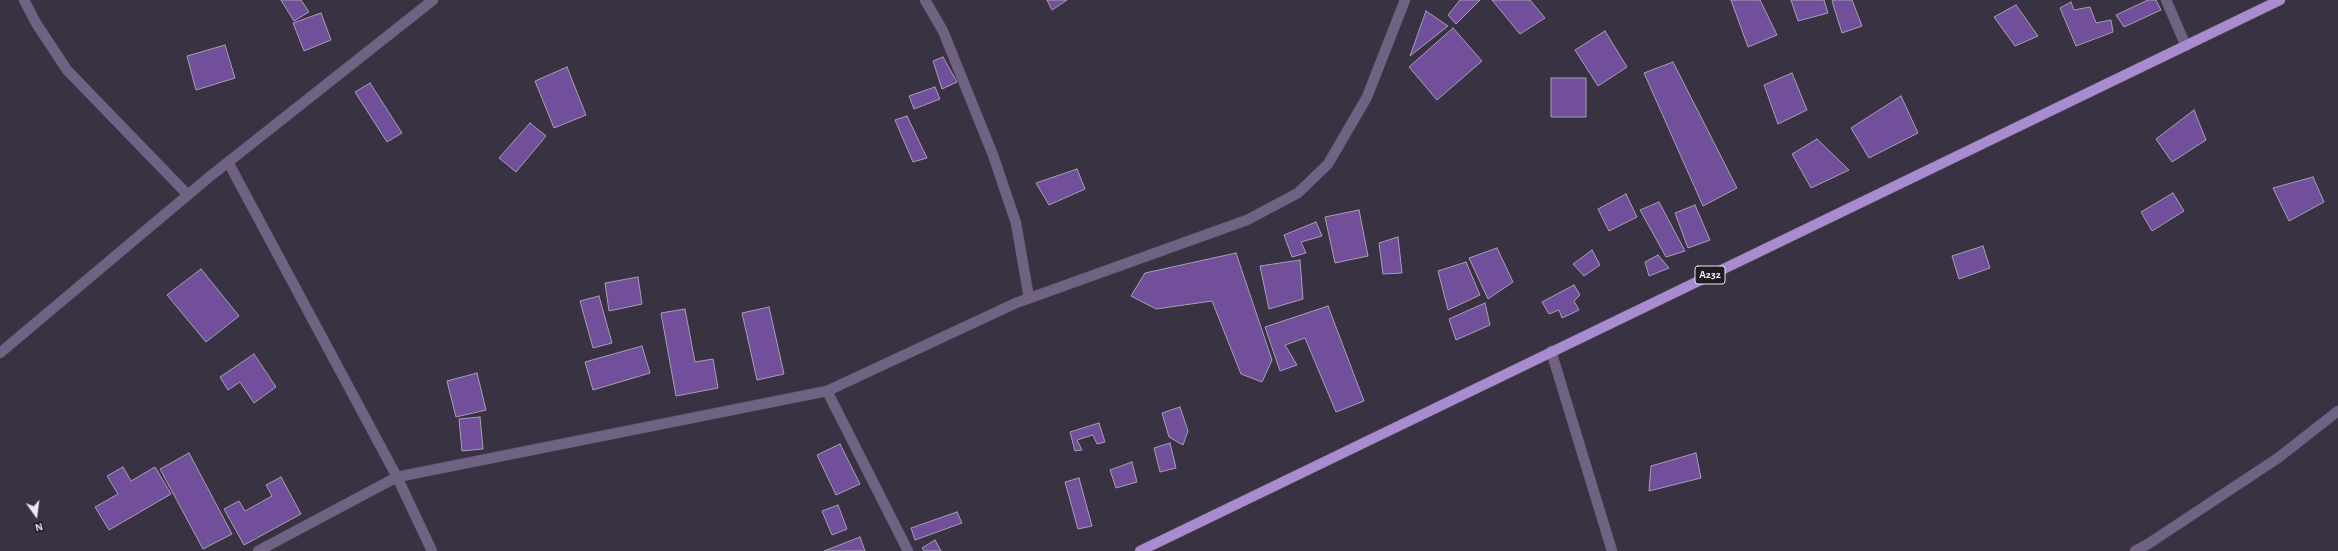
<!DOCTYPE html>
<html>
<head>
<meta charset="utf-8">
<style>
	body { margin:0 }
	#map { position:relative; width:2338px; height:551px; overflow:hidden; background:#393243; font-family:"Alegreya Sans",sans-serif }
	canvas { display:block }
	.north { position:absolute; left:16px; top:495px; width:40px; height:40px; -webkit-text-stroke:3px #1f1c23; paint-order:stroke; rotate:166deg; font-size:11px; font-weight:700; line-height:16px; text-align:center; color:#ece8f2 }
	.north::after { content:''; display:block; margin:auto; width:14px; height:18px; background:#ece8f2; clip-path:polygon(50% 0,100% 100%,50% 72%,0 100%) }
</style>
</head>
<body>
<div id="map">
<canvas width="2338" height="551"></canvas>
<div class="north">N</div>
</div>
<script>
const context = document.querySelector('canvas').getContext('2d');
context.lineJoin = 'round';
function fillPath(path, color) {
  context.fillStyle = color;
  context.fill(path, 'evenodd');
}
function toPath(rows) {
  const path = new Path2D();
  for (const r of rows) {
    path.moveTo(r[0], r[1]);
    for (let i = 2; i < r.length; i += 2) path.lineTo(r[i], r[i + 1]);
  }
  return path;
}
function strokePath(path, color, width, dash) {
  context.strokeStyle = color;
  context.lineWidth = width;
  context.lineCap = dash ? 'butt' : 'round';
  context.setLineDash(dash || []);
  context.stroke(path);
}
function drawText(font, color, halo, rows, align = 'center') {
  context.font = font + ' "Alegreya Sans",sans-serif';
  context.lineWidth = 3;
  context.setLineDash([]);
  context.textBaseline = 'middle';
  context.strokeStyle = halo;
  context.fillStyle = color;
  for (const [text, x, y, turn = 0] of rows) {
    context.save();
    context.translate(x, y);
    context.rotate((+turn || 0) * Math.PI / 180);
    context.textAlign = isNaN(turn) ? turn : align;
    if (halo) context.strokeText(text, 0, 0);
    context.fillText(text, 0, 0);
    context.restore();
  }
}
const building = toPath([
	[281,0,301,0,309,12,294,21,281,0],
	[1047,0,1067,0,1052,10,1047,0],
	[1460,0,1480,0,1456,24,1448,15,1460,0],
	[1492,0,1530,0,1545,18,1520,34,1492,0],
	[1731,0,1760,0,1777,35,1748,47,1731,0],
	[1791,0,1824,0,1828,13,1798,21,1791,0],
	[1834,0,1852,0,1862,26,1842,33,1832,1,1834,0],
	[2148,0,2156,0,2161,10,2124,27,2116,15,2148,0],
	[2071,2,2074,10,2090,7,2096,23,2111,20,2113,32,2076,46,2060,8,2071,2],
	[2016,5,2038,36,2015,46,1994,17,2016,5],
	[1426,11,1448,26,1410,56,1426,11],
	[321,13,331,40,304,51,293,23,321,13],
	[1453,28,1482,61,1437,100,1409,67,1453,28],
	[1605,31,1627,67,1598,86,1575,50,1605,31],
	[225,45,235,78,196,90,187,56,225,45],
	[943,57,957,82,942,89,933,61,943,57],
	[1673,62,1737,188,1703,206,1644,73,1673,62],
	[567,67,586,115,554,128,535,81,567,67],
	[1792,73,1807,110,1778,124,1764,85,1792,73],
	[1551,78,1586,78,1586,117,1551,117,1551,78],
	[370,83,402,133,387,142,355,92,370,83],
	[935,87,940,99,914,109,909,96,935,87],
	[1901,96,1918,133,1869,158,1851,128,1901,96],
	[2194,110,2206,140,2172,162,2156,139,2194,110],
	[907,116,927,158,913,162,895,120,907,116],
	[530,123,546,136,516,172,499,158,530,123],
	[1817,139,1849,170,1811,188,1792,154,1817,139],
	[1077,169,1085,189,1049,205,1036,183,1077,169],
	[2313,177,2324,202,2289,221,2273,188,2313,177],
	[2173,193,2184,211,2152,231,2141,212,2173,193],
	[1626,194,1637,217,1609,231,1598,209,1626,194],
	[1659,202,1685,251,1666,257,1640,210,1659,202],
	[1695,205,1710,240,1688,248,1675,213,1695,205],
	[1359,210,1368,256,1335,263,1325,217,1359,210],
	[1316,222,1322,236,1301,242,1306,253,1292,257,1284,235,1316,222],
	[1398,237,1402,273,1383,274,1379,243,1398,237],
	[1983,246,1990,268,1959,279,1952,256,1983,246],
	[1497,248,1513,282,1488,299,1469,258,1497,248],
	[1592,250,1600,265,1584,276,1573,264,1592,250],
	[1236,253,1272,360,1262,382,1241,374,1212,301,1156,309,1131,296,1145,273,1236,253],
	[1658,255,1669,268,1649,276,1645,262,1658,255],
	[1300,260,1303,299,1269,309,1260,266,1300,260],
	[1466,262,1480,295,1448,310,1438,271,1466,262],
	[201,269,239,316,206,342,167,295,201,269],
	[638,277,642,304,609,311,605,283,638,277],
	[1574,285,1580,295,1574,301,1579,310,1562,318,1559,310,1549,314,1542,302,1574,285],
	[599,296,612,343,593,348,580,301,599,296],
	[1485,303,1490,325,1456,340,1449,319,1485,303],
	[1328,306,1364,401,1336,412,1305,338,1285,345,1297,365,1280,371,1265,327,1328,306],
	[769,307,784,374,757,380,742,313,769,307],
	[685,309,695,362,713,359,718,388,676,396,661,313,685,309],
	[642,346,650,373,593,390,585,362,642,346],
	[254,354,276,387,254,403,240,382,228,390,220,377,254,354],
	[477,373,486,410,456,417,447,381,477,373],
	[1180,407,1188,431,1183,445,1169,437,1162,413,1180,407],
	[480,417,483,449,462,451,459,419,480,417],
	[1099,423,1105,442,1097,444,1093,435,1077,440,1082,450,1075,451,1070,432,1099,423],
	[1170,443,1176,468,1160,472,1154,448,1170,443],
	[840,444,860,484,836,495,817,455,840,444],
	[189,453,232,534,203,549,160,469,189,453],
	[1696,453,1701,478,1649,491,1651,466,1696,453],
	[1132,462,1137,482,1116,488,1110,470,1132,462],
	[123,467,131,481,155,467,171,494,109,530,95,507,118,494,107,476,123,467],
	[281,477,301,514,244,545,224,509,239,501,245,511,272,496,266,485,281,477],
	[1079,478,1092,526,1078,529,1065,482,1079,478],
	[838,505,847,529,832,535,822,511,838,505],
	[957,512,962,523,915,540,911,528,957,512],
	[860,537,865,551,824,551,860,537],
	[935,540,941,551,924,551,922,548,935,540]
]);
const street = toPath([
	[24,0,36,23,67,70,188,195],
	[925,0,943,31,993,155,1016,223,1029,298],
	[2166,0,2186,46],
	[228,162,397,477,432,551],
	[1551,351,1612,551],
	[0,353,208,178,433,0],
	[827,391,908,551],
	[258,551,397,477,827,391,1016,303,1247,220,1298,193,1328,164,1367,97,1405,0],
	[2135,551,2148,544,2278,458,2338,411]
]);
const primary = toPath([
	[1140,551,2280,0]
]);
const shields = [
	[1710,275,30]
];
const shieldNames = [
	["A232",1710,275]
];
fillPath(building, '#714f9a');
strokePath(building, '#a79fb3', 1);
strokePath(street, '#564f5f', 11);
strokePath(primary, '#564f5f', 11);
strokePath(street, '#706283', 10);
strokePath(primary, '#a98cd0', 10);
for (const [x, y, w] of shields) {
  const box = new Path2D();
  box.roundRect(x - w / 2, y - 9, w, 18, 3);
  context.fillStyle = '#1f1c23';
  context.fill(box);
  strokePath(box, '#ece8f2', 1);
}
drawText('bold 11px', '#ece8f2', null, shieldNames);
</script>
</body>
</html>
